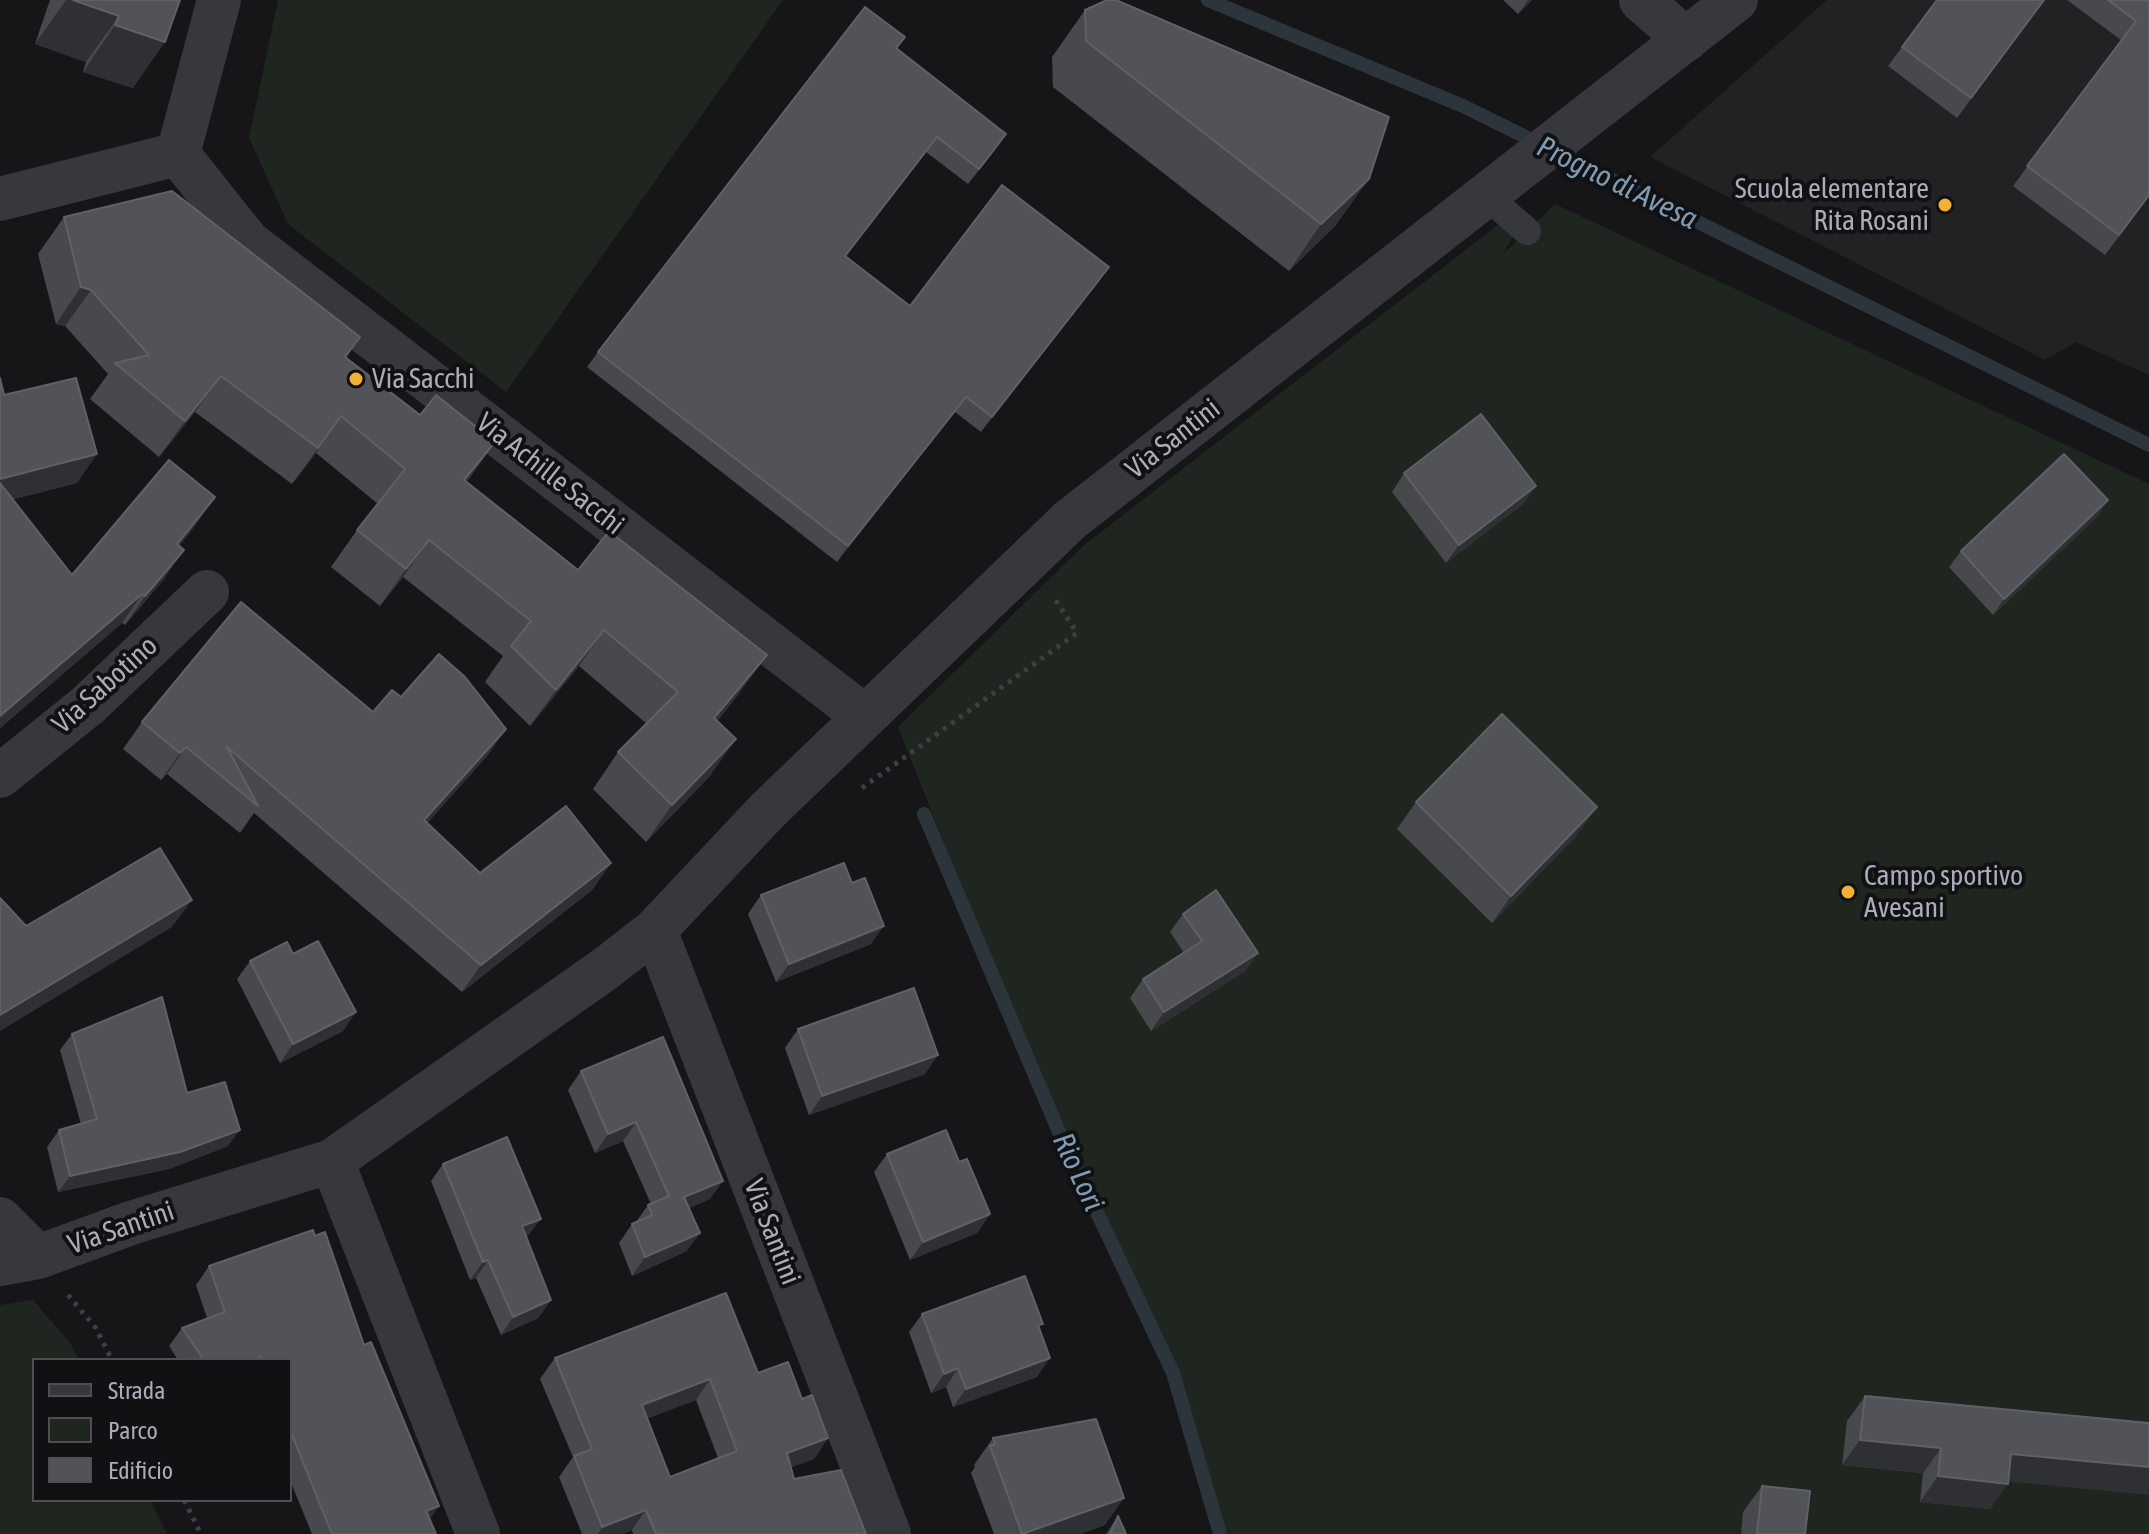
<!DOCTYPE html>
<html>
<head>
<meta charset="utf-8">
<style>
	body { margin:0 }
	#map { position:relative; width:2149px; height:1534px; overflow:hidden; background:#161618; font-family:"Asap Condensed",sans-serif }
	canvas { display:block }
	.legend { position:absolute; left:32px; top:1358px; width:260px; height:144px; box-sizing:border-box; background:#111113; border:2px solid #4d4f55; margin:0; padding:10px 14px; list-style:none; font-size:24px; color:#a8adb8 }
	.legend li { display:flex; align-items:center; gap:16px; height:40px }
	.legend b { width:40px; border:2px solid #4d4f55 }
</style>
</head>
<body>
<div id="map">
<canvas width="2149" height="1534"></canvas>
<ul class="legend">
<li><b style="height:10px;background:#37383d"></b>Strada</li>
<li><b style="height:22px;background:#1e261f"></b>Parco</li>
<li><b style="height:22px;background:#525359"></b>Edificio</li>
</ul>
</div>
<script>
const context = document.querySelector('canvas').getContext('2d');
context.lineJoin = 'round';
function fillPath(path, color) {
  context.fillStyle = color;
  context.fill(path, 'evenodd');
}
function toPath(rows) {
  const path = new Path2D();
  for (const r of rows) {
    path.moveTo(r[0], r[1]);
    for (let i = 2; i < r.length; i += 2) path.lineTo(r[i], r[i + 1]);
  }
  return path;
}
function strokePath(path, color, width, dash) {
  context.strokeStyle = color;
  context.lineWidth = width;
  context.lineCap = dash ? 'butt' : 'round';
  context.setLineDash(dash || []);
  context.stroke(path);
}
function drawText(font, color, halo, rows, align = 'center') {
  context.font = font + ' "Asap Condensed",sans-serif';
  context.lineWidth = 8;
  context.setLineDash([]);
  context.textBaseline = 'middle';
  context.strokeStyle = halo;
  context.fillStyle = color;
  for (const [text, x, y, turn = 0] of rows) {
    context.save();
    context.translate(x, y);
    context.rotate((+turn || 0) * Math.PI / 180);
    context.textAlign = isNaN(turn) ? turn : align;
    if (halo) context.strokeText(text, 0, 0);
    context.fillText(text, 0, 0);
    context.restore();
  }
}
const built = toPath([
	[1827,0,2149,0,2149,375,2076,342,2045,360,1650,157]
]);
const green = toPath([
	[278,0,783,0,506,392,288,224,249,138],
	[1555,204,2149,484,2149,1534,1224,1534,1173,1373,1059,1132,898,727,1083,546,1503,221,1515,233,1502,255],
	[33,1300,71,1344,79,1360,34,1360,34,1500,150,1500,167,1534,0,1534,0,1305]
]);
const stream = toPath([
	[1208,0,1463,106,2149,445],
	[924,814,1059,1132,1173,1373,1220,1534]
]);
const path = toPath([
	[862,788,1077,633,1055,599],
	[68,1295,95,1327,112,1360],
	[184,1500,201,1534]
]);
const lane = toPath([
	[1484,194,1527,231]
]);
const street = toPath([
	[1641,0,1686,40],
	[178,154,248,242,864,716],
	[178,154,219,0],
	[0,199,178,154],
	[0,776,88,705,207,592],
	[655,930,889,1534],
	[332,1161,478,1534],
	[0,1219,38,1257],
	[0,1264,38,1257,131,1223,332,1161,605,969,655,930,768,810,1070,520,1736,0]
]);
const wall = toPath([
	[50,0,180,0,133,88,83,72,86,62,35,44],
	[1503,0,1532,0,1518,14],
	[1937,0,2044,0,1957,118,1888,66],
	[2067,0,2149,0,2149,196,2105,255,2013,186,2121,40],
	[1085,10,1336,225,1289,271,1053,87,1052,57],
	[905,37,897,49,995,150,968,184,926,152,845,257,910,306,1109,267,981,432,955,412,837,562,587,367,598,352],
	[64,217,360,337,346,358,467,482,578,570,741,691,717,721,710,776,646,842,593,789,618,752,647,724,579,666,530,726,485,682,503,656,403,577,380,606,331,567,357,530,378,504,316,453,292,484,195,412,159,457,90,399,108,374,65,326,56,324,38,254],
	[0,378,4,395,77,483,13,499,72,575,195,526,179,546,164,579,125,625,122,623,0,728],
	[1404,473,1536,486,1523,504,1446,563,1392,492],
	[2097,517,1993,615,1949,567,1961,551],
	[401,697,506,729,487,756,427,823,480,873,611,863,592,890,462,992,254,813,240,833,167,774,161,780,123,749,142,722,373,712],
	[1416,802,1578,834,1492,923,1397,829],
	[761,895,871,944,776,982,748,914],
	[1183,914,1258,953,1245,971,1151,1031,1130,998,1143,979,1184,953,1170,932],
	[293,954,343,1031,280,1063,237,979,250,961],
	[798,1029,925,1074,809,1115,785,1048],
	[72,1034,187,1093,228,1146,169,1169,58,1192,47,1147,59,1130,81,1124,60,1050],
	[663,1037,710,1199,689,1208,687,1251,632,1276,619,1243,632,1224,636,1222,648,1205,651,1204,623,1141,595,1153,568,1090,581,1071],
	[887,1154,959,1162,990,1214,977,1233,910,1260,874,1172],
	[443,1164,528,1236,526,1237,551,1300,538,1318,501,1335,476,1278,470,1280,431,1181],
	[209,1266,364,1345,436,1534,312,1534,290,1480,290,1360,178,1360,169,1346,182,1328,207,1318,196,1285],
	[922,1314,1039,1329,1037,1377,953,1407,946,1387,931,1393,909,1332],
	[555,1358,758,1373,802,1399,828,1438,814,1459,791,1467,794,1479,866,1534,633,1534,632,1530,623,1534,582,1534,559,1477,573,1457,540,1379],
	[696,1400,718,1458,670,1477,647,1418],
	[1865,1396,2009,1481,1990,1509,1920,1502,1923,1473,1842,1465,1847,1421],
	[993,1438,1105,1525,1080,1534,994,1534,971,1473,975,1467,974,1465],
	[1762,1486,1805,1534,1741,1534,1743,1512],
	[1118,1516,1126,1534,1106,1534]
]);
const shadedWall = toPath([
	[66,0,73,0,119,16,86,62,35,44],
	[1528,0,1532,0,1518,14],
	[115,25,165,42,133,88,83,72],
	[937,137,926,152,834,272,845,256],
	[1369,179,1336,225,1289,271,1321,224],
	[1109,267,1098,283,981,432,992,417],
	[81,287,91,290,65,326,56,324],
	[221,376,195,412,159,457,185,421],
	[966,397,955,412,837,562,848,546],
	[341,416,316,453,292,484,318,448],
	[495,442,470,478,439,516,464,480],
	[97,454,77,483,0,503,0,479],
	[1536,486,1523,504,1446,563,1459,545],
	[215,497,195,526,157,573,177,544],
	[2108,500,2097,517,1993,615,2004,599],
	[429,540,403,577,380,606,406,569],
	[184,550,164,579,125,625,145,596],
	[142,594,122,623,0,728,0,716],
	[604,630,579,666,530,726,556,690],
	[767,655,741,691,689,754,714,718],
	[506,729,487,756,406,847,424,820],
	[736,739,710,776,646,842,672,805],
	[186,747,167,774,161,780,180,753],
	[1597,807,1578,834,1492,923,1511,896],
	[611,863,592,890,462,992,481,965],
	[192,900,172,927,0,1031,0,1015],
	[884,926,871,944,776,982,789,964],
	[1258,953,1245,971,1151,1031,1164,1012],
	[356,1012,343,1031,280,1063,293,1044],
	[938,1055,925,1074,809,1115,822,1096],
	[636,1122,623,1141,595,1153,608,1134],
	[240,1130,228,1146,169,1169,58,1192,70,1176],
	[723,1181,710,1199,671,1216,684,1197],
	[990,1214,977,1233,910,1260,923,1242],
	[541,1219,528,1236,509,1244,522,1226],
	[700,1233,687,1251,632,1276,645,1257],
	[488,1260,476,1278,470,1280,483,1262],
	[551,1300,538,1318,501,1335,513,1317],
	[1050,1358,1037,1377,953,1407,966,1389],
	[958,1368,946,1387,931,1393,944,1374],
	[710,1379,696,1400,628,1426,642,1405],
	[828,1438,814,1459,773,1474,787,1453],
	[1860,1440,1941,1448,1923,1473,1842,1465],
	[2011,1454,2149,1467,2149,1495,1993,1480],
	[1938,1476,2008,1484,1990,1509,1920,1502],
	[1124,1498,1105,1525,1080,1534,1025,1534],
	[439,1506,426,1524,426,1511],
	[646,1510,632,1530,623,1534,598,1534,602,1527]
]);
const building = toPath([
	[73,0,180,0,165,42,115,25,119,16,73,0],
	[1107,0,1116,0,1389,117,1369,179,1321,224,1086,41,1085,10,1107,0],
	[1937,0,2044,0,1971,98,1902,47,1937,0],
	[2108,0,2149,0,2149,195,2119,235,2027,166,2136,21,2108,0],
	[865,7,905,37,896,48,1006,134,979,169,937,137,845,256,910,306,1002,185,1109,267,992,417,966,397,848,546,598,352,865,7],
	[172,191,360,337,345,357,420,415,436,395,495,442,464,480,578,570,609,531,767,655,714,718,736,739,672,805,618,752,678,692,604,630,556,690,511,646,531,621,429,540,406,569,357,530,405,469,341,416,318,448,221,376,185,421,115,363,149,355,91,290,81,287,64,217,172,191],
	[0,378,4,395,76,378,97,454,0,479,0,378],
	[1481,414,1536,486,1459,545,1404,473,1481,414],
	[2064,454,2108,500,2004,599,1961,551,2064,454],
	[169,460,215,497,177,544,184,550,145,596,142,594,0,716,0,483,72,575,169,460],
	[241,602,373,712,392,690,401,697,439,654,465,677,506,729,424,820,480,873,566,806,611,863,481,965,227,747,258,806,186,747,180,753,142,722,241,602],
	[1502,714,1597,807,1511,896,1416,802,1502,714],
	[160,848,192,900,0,1015,0,898,26,926,160,848],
	[844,863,852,883,865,878,884,926,789,964,761,895,844,863],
	[1216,890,1258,953,1164,1012,1143,979,1202,941,1183,914,1216,890],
	[318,941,356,1012,293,1044,250,961,287,942,293,954,318,941],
	[914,988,938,1055,822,1096,798,1029,914,988],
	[162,997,187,1093,225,1082,240,1130,180,1152,70,1176,59,1130,97,1119,72,1034,162,997],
	[663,1037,723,1181,684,1197,700,1233,645,1257,632,1224,652,1215,648,1205,669,1196,636,1122,608,1134,581,1071,663,1037],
	[946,1130,959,1162,967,1159,990,1214,923,1242,887,1154,946,1130],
	[507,1137,541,1219,522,1226,551,1300,513,1317,488,1260,483,1262,443,1164,507,1137],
	[313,1230,315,1236,325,1232,364,1345,371,1342,439,1506,426,1511,436,1534,332,1534,290,1430,290,1360,262,1360,261,1357,254,1360,204,1360,182,1328,225,1312,209,1266,313,1230],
	[1025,1276,1043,1324,1038,1325,1050,1358,966,1389,958,1368,944,1374,922,1314,1025,1276],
	[726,1293,758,1373,788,1362,802,1399,812,1395,828,1438,787,1453,794,1479,841,1470,866,1534,656,1534,646,1510,602,1527,574,1456,592,1449,555,1358,726,1293],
	[710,1379,737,1451,670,1477,642,1405,710,1379],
	[1865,1396,2149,1423,2149,1467,2011,1454,2008,1484,1938,1476,1941,1448,1860,1440,1865,1396],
	[1096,1419,1124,1498,1022,1534,990,1446,995,1444,993,1438,1096,1419],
	[1762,1486,1810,1491,1805,1534,1757,1534,1762,1486],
	[1118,1516,1126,1534,1110,1534,1118,1516]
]);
const markers = [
	[1945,205,8,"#f2b134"],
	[356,379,8,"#f2b134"],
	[1848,892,8,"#f2b134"]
];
const poiNames = [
	["Scuola elementare",1929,189,"right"],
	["Rita Rosani",1929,221,"right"],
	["Via Sacchi",372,379],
	["Campo sportivo",1864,876],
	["Avesani",1864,908]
];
const streetNames = [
	["Via Santini",1173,439,-38],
	["Via Achille Sacchi",550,474,38],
	["Via Sabotino",105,685,-42],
	["Via Santini",121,1228,-19],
	["Via Santini",772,1232,69]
];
const waterNames = [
	["Progno di Avesa",1617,183,26],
	["Rio Lori",1078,1172,65]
];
fillPath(built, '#222225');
fillPath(green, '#1e261f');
strokePath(stream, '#2c353c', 14);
strokePath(path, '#3d3f44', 5, [4, 6]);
strokePath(lane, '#37383d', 28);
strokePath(street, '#37383d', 44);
fillPath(wall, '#47494d');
fillPath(shadedWall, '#2f3033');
fillPath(building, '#525359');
strokePath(building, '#5f6168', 2);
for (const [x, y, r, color] of markers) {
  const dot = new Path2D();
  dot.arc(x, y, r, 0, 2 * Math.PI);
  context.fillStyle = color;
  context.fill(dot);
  strokePath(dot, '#111113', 3);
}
drawText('28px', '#a8adb8', '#111113', poiNames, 'left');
drawText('28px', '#a8adb8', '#111113', streetNames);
drawText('italic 30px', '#7f9bb3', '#111113', waterNames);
</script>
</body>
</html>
